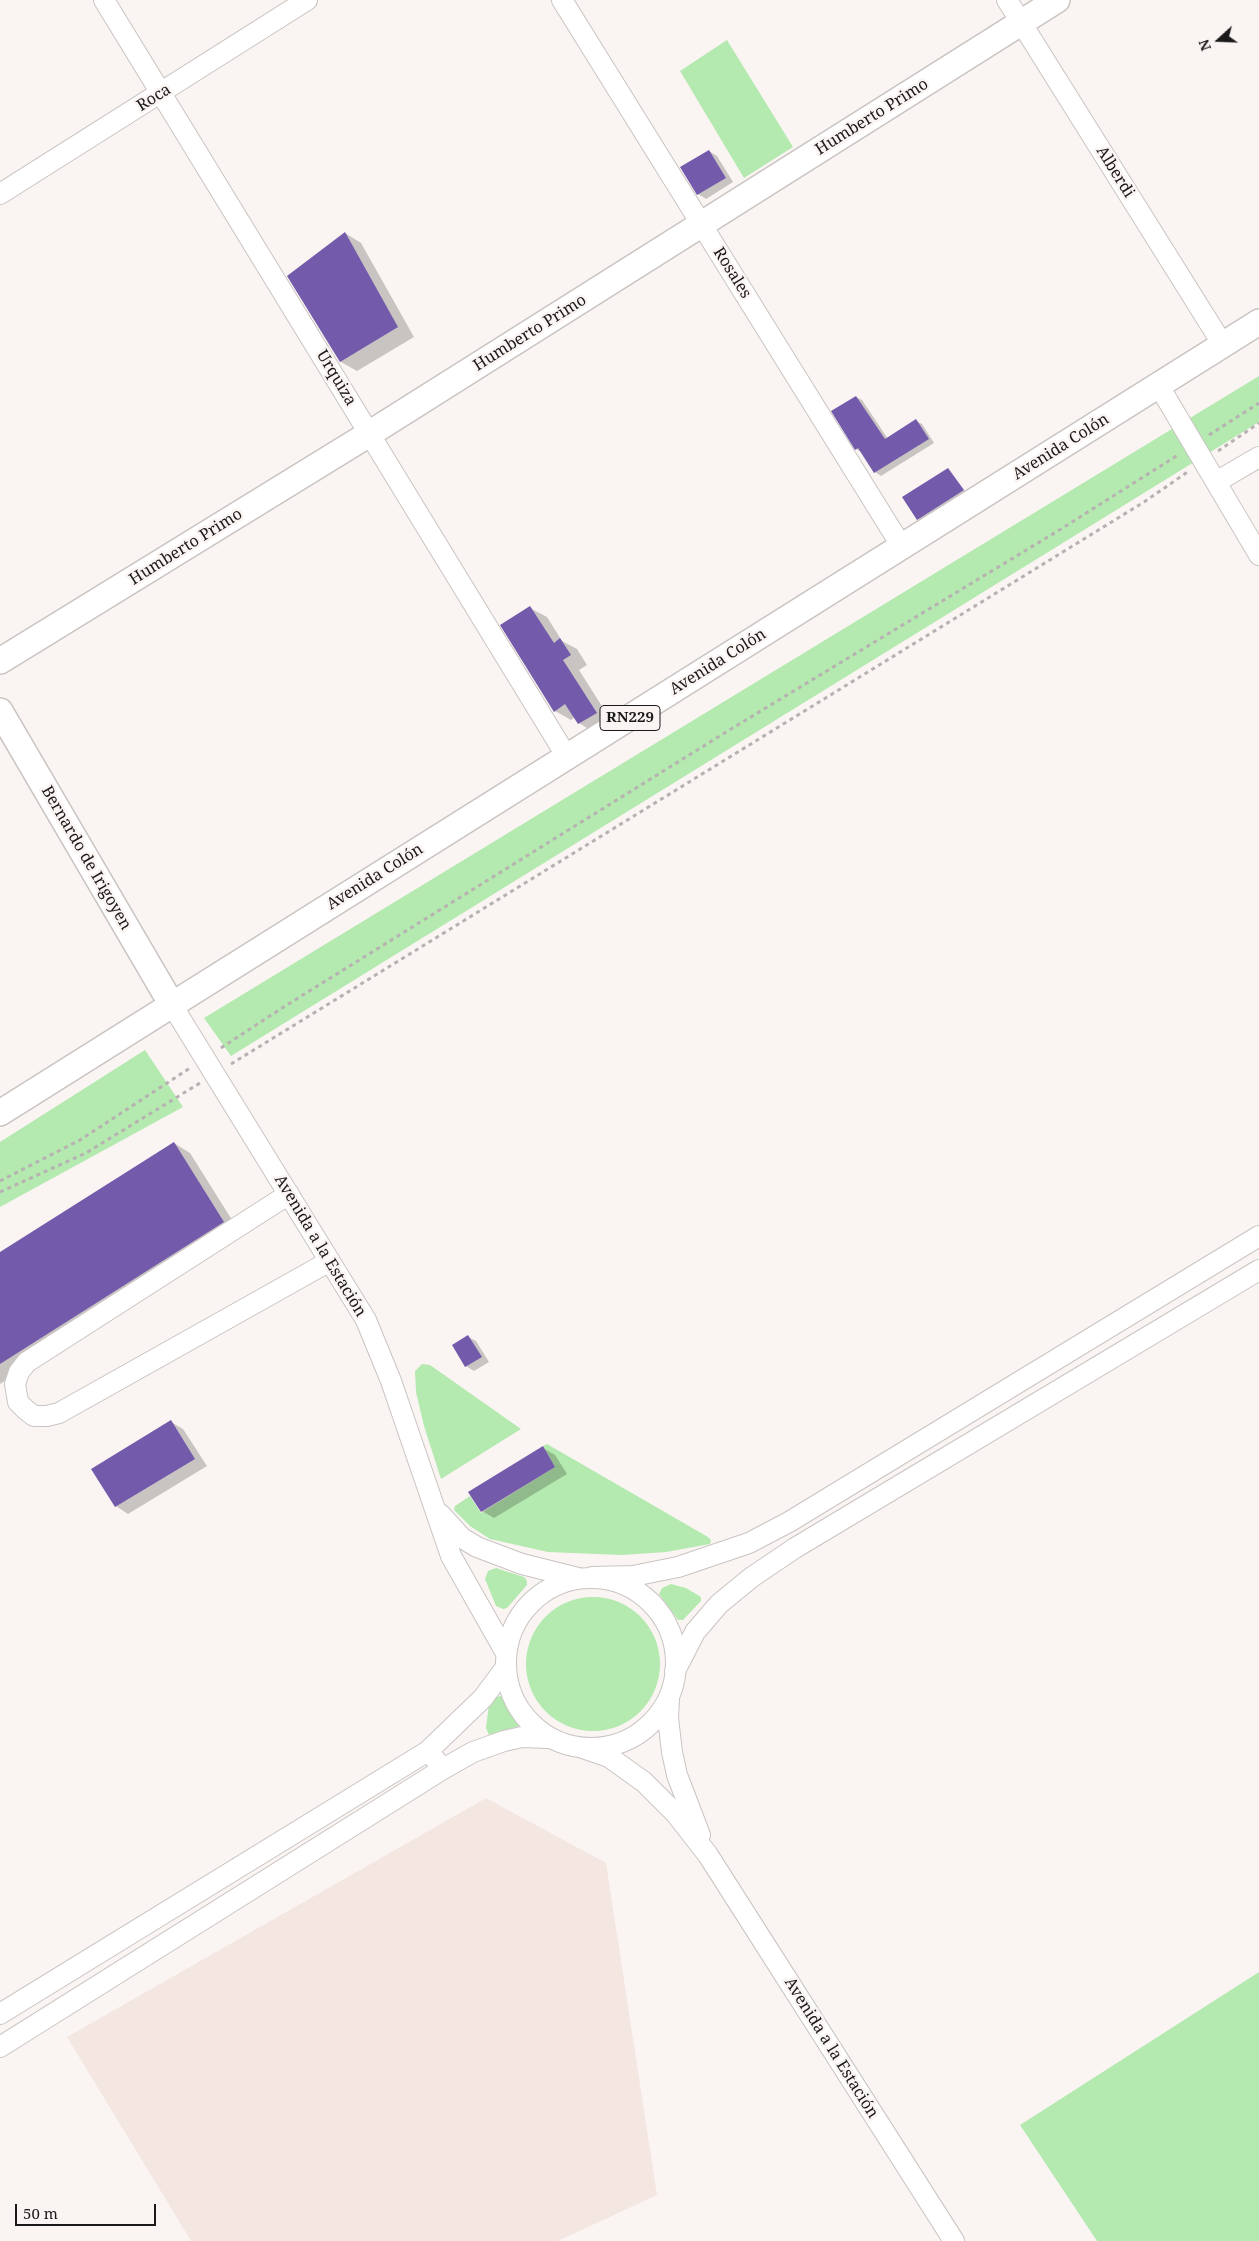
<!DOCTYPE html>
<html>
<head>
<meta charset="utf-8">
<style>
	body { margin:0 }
	#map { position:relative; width:1259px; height:2241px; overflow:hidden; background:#faf5f3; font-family:"Noto Serif",serif }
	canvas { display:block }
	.north { position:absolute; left:1194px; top:15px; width:50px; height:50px; -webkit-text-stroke:4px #faf5f3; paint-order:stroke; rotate:250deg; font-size:14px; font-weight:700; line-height:20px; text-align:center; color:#1b1919 }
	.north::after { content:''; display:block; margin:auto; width:18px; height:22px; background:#1b1919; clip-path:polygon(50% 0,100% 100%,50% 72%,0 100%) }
	.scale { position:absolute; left:15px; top:2204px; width:141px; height:22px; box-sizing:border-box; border:2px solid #1b1919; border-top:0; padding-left:6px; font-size:15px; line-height:18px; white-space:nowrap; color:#1b1919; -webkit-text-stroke:4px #faf5f3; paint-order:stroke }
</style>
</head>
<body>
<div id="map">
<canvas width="1259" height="2241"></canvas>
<div class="north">N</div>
<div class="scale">50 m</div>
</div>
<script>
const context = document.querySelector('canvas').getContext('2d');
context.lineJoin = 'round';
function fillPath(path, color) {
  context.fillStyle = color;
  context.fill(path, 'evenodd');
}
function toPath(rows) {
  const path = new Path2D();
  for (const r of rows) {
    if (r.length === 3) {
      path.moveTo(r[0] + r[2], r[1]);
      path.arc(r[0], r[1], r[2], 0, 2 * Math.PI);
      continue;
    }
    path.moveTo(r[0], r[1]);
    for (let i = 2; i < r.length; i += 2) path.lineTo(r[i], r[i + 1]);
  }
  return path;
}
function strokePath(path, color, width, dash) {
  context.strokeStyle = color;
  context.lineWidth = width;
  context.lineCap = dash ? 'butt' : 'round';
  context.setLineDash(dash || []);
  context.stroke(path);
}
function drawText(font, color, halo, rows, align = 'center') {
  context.font = font + ' "Noto Serif",serif';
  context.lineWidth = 5;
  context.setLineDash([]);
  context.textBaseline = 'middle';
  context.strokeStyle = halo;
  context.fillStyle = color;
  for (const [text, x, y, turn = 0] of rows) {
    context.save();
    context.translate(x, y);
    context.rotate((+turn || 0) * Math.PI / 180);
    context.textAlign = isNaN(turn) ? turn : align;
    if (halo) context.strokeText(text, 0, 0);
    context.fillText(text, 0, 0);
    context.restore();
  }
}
const built = toPath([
	[486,1798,606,1863,657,2195,558,2241,191,2241,67,2037]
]);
const green = toPath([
	[727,40,793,147,744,178,680,71],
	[1259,376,1259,422,231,1056,204,1018],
	[145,1050,183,1107,0,1207,0,1142],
	[422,1364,430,1365,521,1429,441,1479,424,1426,416,1392,415,1371],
	[547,1444,708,1537,711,1540,710,1544,666,1552,622,1555,548,1552,490,1539,470,1526,454,1510,455,1506,470,1496,481,1513,555,1467,543,1446],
	[496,1568,524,1577,527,1581,527,1585,507,1608,503,1609,496,1606,485,1579,488,1571],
	[671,1584,686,1588,701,1597,701,1601,683,1620,678,1620,659,1594,662,1588],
	[593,1664,67],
	[502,1696,519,1726,489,1735,486,1728,489,1704,495,1697],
	[1259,1972,1259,2241,1097,2241,1020,2125]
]);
const shadow = toPath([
	[709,151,717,156,733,182,706,199,698,194,682,168],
	[345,233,361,243,414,337,357,371,341,362],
	[856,397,862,400,888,439,916,421,922,424,934,443,881,476,875,472,863,453,856,449],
	[948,470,966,493,921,521,918,519],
	[530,608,547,617,562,641,577,649,587,665,579,670,612,722,595,733,579,723,575,717,571,720,555,711],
	[174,1143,190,1153,239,1231,0,1384,0,1253],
	[468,1337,476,1341,489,1362,474,1371,466,1366],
	[171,1422,183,1429,207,1466,128,1514,116,1506,93,1470],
	[543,1448,555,1455,567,1474,494,1518,482,1511]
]);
const building = toPath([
	[709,150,726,178,697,195,680,167],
	[345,232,398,327,340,362,287,276],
	[856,396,885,439,916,419,929,439,874,473,858,448,855,450,831,411],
	[948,468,964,490,917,520,902,497],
	[530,606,554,643,560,638,571,655,563,660,597,713,578,724,565,704,554,712,500,625],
	[174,1142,224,1222,0,1364,0,1252],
	[468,1335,482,1357,465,1367,452,1345],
	[171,1420,195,1459,115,1507,91,1469],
	[543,1446,555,1467,481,1512,468,1492]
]);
const path = toPath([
	[1209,435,1259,403],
	[1218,451,1259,423],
	[221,1048,282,1008,731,729,1061,529,1178,455],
	[231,1064,1144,502,1189,471],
	[0,1181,80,1140,190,1068],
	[0,1192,86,1153,200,1083]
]);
const minor = toPath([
	[104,0,567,757],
	[562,0,902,547],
	[1007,0,1223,345],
	[0,194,307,0],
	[1159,386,1259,555],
	[1216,482,1259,457],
	[172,1005,366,1320,391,1381,451,1556,506,1653],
	[289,1194,27,1362,19,1372,15,1384,18,1402,26,1410,34,1416,47,1416,59,1413,330,1261],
	[440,1514,462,1538,477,1547,522,1564,578,1578],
	[592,1577,633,1576,678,1567,749,1543,789,1522,1259,1236],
	[591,1663,85],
	[675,1671,695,1632,719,1604,752,1577,795,1548,1259,1270],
	[669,1699,668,1718,672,1752,677,1775,700,1835],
	[583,1748,609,1757,644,1782,676,1814,708,1855,954,2241],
	[434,1758,443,1769,473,1752,504,1741,522,1737,550,1738],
	[0,2014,428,1751,483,1698,506,1667],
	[0,2047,443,1769]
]);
const major = toPath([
	[0,661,369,434,1057,0],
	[0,711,172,1005],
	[0,1113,1259,322]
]);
const shields = [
	[630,718,60]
];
const shieldNames = [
	["RN229",630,718]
];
const streetNames = [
	["Roca",154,98,-32],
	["Humberto Primo",872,117,-32],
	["Alberdi",1115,172,58],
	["Rosales",732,273,58],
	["Humberto Primo",530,333,-32],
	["Urquiza",336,378,59],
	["Avenida Colón",1061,447,-32],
	["Humberto Primo",186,547,-32],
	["Avenida Colón",718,662,-32],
	["Bernardo de Irigoyen",86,858,60],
	["Avenida Colón",375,877,-32],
	["Avenida a la Estación",320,1246,59],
	["Avenida a la Estación",831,2048,58]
];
fillPath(built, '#f4e7e2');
fillPath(green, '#b4e9af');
fillPath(shadow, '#0003');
fillPath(building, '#735aab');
strokePath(minor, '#c9c4c2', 22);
strokePath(major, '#c9c4c2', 28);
strokePath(path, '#b7b2b1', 3, [4, 4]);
strokePath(minor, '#fff', 20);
strokePath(major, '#fff', 25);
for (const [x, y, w] of shields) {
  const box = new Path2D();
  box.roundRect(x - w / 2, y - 12.5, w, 25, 4);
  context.fillStyle = '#faf5f3';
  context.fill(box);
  strokePath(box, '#1b1919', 1);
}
drawText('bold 15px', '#1b1919', null, shieldNames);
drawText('16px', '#1b1919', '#faf5f3', streetNames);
</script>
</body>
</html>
